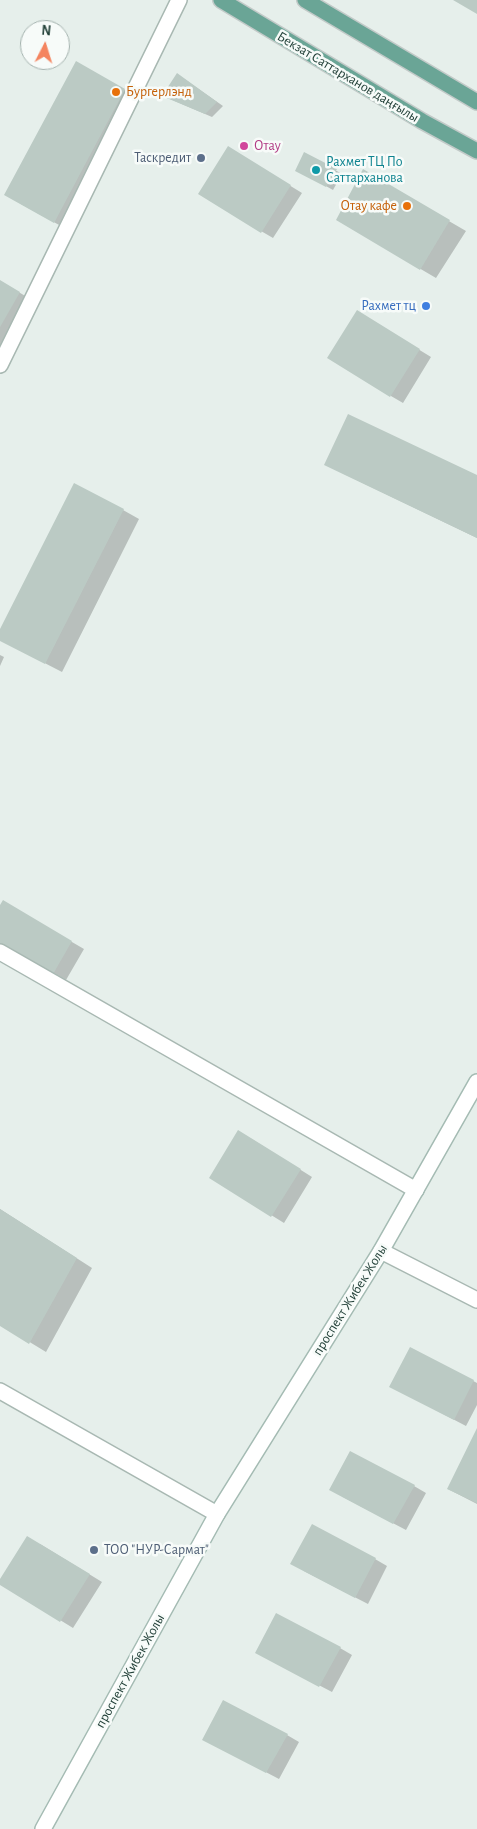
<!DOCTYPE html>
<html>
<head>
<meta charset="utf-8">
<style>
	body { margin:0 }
	#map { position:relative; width:477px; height:1829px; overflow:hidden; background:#e6efeb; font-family:"Alegreya Sans",sans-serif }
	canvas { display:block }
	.north { position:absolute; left:20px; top:20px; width:50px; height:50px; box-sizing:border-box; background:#f7fbf9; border:1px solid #a3b1ad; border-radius:50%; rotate:5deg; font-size:14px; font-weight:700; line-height:20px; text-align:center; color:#24423a }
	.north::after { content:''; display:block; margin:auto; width:18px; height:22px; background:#f4845f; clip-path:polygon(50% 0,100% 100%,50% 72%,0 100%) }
</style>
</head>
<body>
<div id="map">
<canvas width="477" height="1829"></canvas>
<div class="north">N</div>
</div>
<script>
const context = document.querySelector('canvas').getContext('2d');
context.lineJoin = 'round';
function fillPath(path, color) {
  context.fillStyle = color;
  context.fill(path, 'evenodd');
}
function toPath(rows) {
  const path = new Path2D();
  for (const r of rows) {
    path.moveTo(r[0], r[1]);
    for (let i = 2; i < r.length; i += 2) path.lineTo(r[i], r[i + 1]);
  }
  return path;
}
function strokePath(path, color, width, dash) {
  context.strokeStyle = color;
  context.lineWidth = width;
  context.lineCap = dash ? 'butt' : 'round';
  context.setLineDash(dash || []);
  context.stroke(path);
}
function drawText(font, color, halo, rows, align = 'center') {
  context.font = font + ' "Alegreya Sans",sans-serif';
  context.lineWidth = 5;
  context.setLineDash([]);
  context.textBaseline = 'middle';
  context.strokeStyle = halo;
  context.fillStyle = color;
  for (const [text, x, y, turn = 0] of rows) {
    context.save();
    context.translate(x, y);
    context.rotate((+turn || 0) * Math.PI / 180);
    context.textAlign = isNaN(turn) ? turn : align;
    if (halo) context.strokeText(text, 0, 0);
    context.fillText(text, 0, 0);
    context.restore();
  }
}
const shadow = toPath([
	[77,63,140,99,70,231,21,204],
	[183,78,223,106,212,117,170,99],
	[305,153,342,174,333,190,297,170],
	[240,155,302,193,273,238,261,231],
	[363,171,466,231,436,278,337,220],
	[0,281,32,300,0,349],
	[369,319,431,357,403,403,391,396],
	[342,473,477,477,477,538],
	[123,510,139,519,62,672,0,640,0,632],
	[0,655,4,657,0,666],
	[3,902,84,949,66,980,0,942,0,907],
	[250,1138,312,1177,284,1223,210,1177],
	[0,1209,92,1268,46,1352,0,1324],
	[411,1348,477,1383,477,1405,466,1426,403,1393],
	[477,1431,477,1504,448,1489],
	[414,1486,426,1493,406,1530,343,1497],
	[40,1544,102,1582,73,1628,0,1583],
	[375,1559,387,1566,368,1604,304,1571],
	[340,1648,352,1655,332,1692,269,1659],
	[287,1735,299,1742,279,1779,216,1746]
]);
const building = toPath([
	[453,0,477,0,477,14],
	[76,61,125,89,54,223,4,195],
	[177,73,217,102,205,114,162,96],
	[228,146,291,185,261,233,198,194],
	[304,152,337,169,326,187,295,171],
	[363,169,450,220,420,270,336,220],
	[0,280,20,292,0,327],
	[357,310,420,349,390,397,327,358],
	[348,414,477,475,477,538,324,465],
	[74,483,124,509,45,664,0,641,0,629],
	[3,900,72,941,53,974,0,943,0,905],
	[238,1130,301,1169,271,1217,209,1178],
	[0,1209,77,1258,29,1344,0,1326],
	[410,1347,474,1380,454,1420,389,1387],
	[477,1428,477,1503,447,1489],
	[350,1451,415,1485,393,1524,329,1490],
	[312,1524,376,1558,355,1598,290,1564],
	[27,1536,90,1574,60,1622,0,1585,0,1579],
	[276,1613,341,1647,319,1687,255,1653],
	[223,1700,288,1734,266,1773,202,1740]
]);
const lane = toPath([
	[0,365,179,0]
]);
const street = toPath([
	[0,952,416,1190],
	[381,1251,477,1300],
	[0,1391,217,1514]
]);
const secondary = toPath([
	[43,1829,217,1514,381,1251,477,1082]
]);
const primary = toPath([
	[221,0,422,121,477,151],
	[305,0,477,102]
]);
const markers = [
	[116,92,5,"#e8710a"],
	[244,146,5,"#d1479c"],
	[201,158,5,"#5c6f8a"],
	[316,170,5,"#0f9aa8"],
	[407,206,5,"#e8710a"],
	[426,306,5,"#3f7fe0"],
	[94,1550,5,"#5c6f8a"]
];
const streetNames = [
	["Бекзат Саттарханов даңғылы",348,77,31],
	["проспект Жибек Жолы",350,1300,-58],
	["проспект Жибек Жолы",130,1671,-61]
];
const foodNames = [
	["Бургерлэнд",126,92],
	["Отау кафе",397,206,"right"]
];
const hotelNames = [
	["Отау",254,146]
];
const serviceNames = [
	["Таскредит",191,158],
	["ТОО \"НУР-Сармат\"",104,1550,"left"]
];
const cultureNames = [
	["Рахмет ТЦ По",326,162],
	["Саттарханова",326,178]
];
const shopNames = [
	["Рахмет тц",416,306]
];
fillPath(shadow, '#0003');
fillPath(building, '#bbcac4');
strokePath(lane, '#a8b8b2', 18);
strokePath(street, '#a8b8b2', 18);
strokePath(secondary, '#a4bbb3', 18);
strokePath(primary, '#c2cac8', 18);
strokePath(lane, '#fff', 15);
strokePath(street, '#fff', 15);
strokePath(secondary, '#fff', 15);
strokePath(primary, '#6aa596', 15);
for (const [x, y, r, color] of markers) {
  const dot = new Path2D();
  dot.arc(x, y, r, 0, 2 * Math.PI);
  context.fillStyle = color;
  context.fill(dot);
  strokePath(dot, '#f7fbf9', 2);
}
drawText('14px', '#24423a', '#f7fbf9', streetNames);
drawText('14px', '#c56008', '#f7fbf9', foodNames, 'left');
drawText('14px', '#b23c85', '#f7fbf9', hotelNames, 'left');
drawText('14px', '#4e5e75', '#f7fbf9', serviceNames, 'right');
drawText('14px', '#0d838f', '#f7fbf9', cultureNames, 'left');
drawText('14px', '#366cbe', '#f7fbf9', shopNames, 'right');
</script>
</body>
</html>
